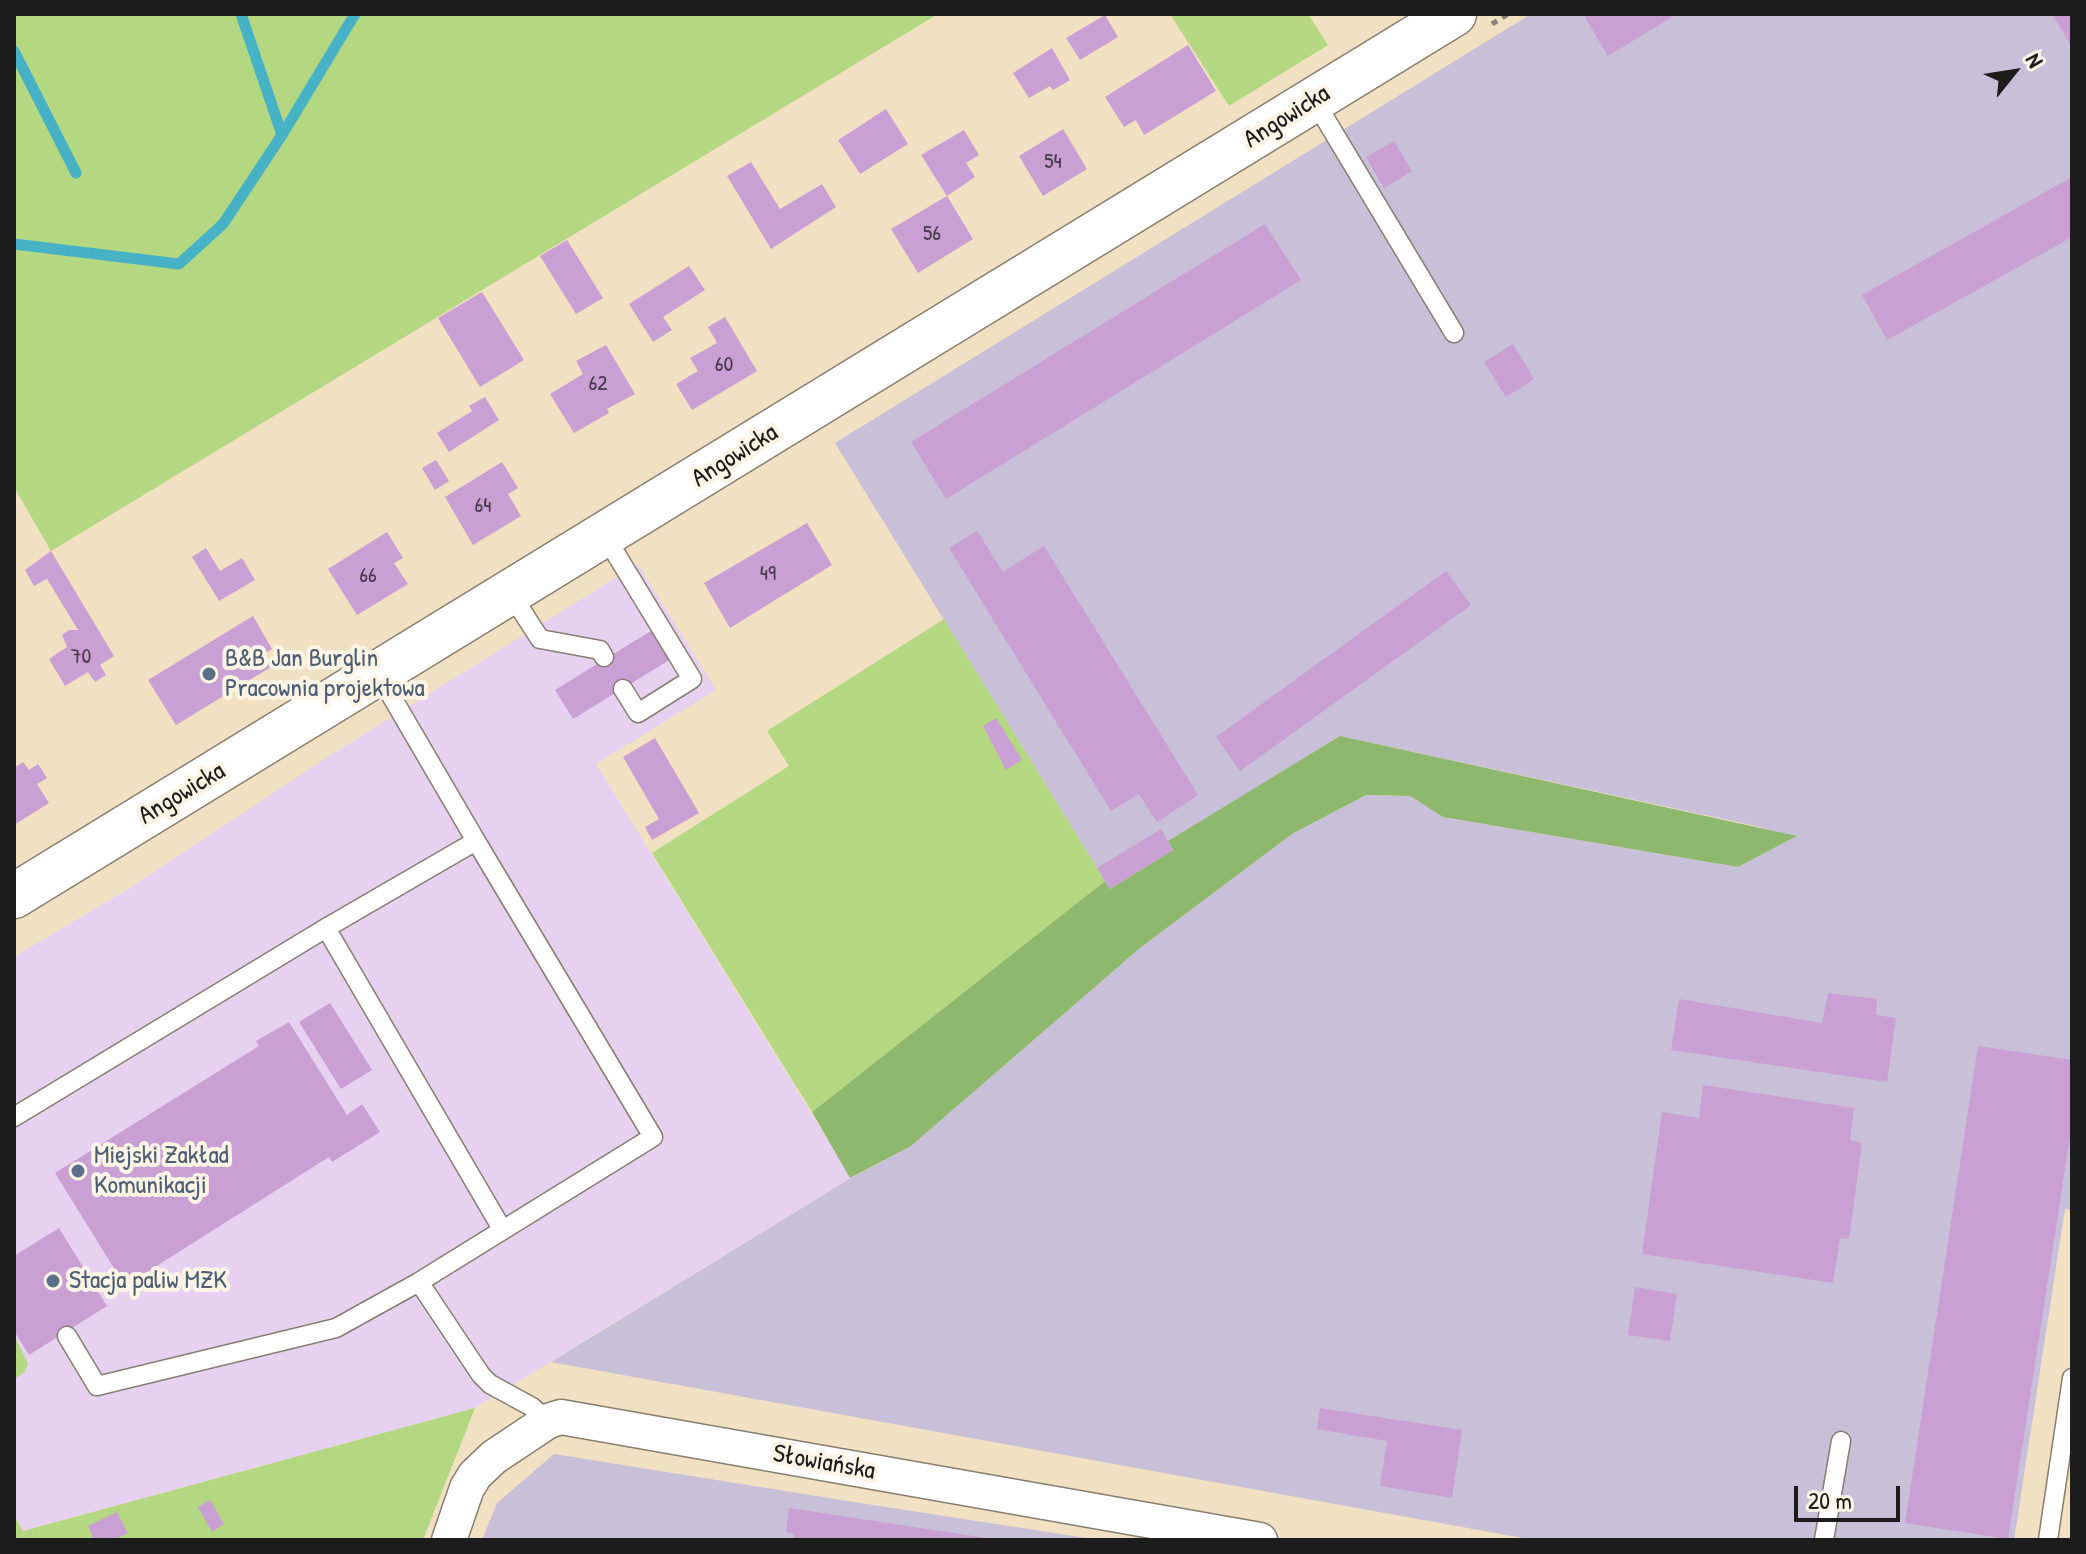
<!DOCTYPE html>
<html>
<head>
<meta charset="utf-8">
<style>
	body { margin:0 }
	#map { position:relative; width:2086px; height:1554px; overflow:hidden; background:#f2e0c2; font-family:"Patrick Hand",sans-serif }
	canvas { display:block }
	.frame { position:absolute; inset:0; border:16px solid #1c1c1c; pointer-events:none }
	.north { position:absolute; left:1974px; top:32px; width:80px; height:80px; -webkit-text-stroke:6px #fcf5e5; paint-order:stroke; rotate:60deg; font-size:22px; font-weight:700; line-height:32px; text-align:center; color:#1c1c1c }
	.north::after { content:''; display:block; margin:auto; width:28px; height:36px; background:#1c1c1c; clip-path:polygon(50% 0,100% 100%,50% 72%,0 100%) }
	.scale { position:absolute; left:1794px; top:1486px; width:106px; height:36px; box-sizing:border-box; border:4px solid #1c1c1c; border-top:0; padding-left:10px; font-size:24px; line-height:28px; white-space:nowrap; color:#1c1c1c; -webkit-text-stroke:6px #fcf5e5; paint-order:stroke }
</style>
</head>
<body>
<div id="map">
<canvas width="2086" height="1554"></canvas>
<div class="frame"></div>
<div class="north">N</div>
<div class="scale">20 m</div>
</div>
<script>
const context = document.querySelector('canvas').getContext('2d');
context.lineJoin = 'round';
function fillPath(path, color) {
  context.fillStyle = color;
  context.fill(path, 'evenodd');
}
function toPath(rows) {
  const path = new Path2D();
  for (const r of rows) {
    path.moveTo(r[0], r[1]);
    for (let i = 2; i < r.length; i += 2) path.lineTo(r[i], r[i + 1]);
  }
  return path;
}
function strokePath(path, color, width, dash) {
  context.strokeStyle = color;
  context.lineWidth = width;
  context.lineCap = dash ? 'butt' : 'round';
  context.setLineDash(dash || []);
  context.stroke(path);
}
function drawText(font, color, halo, rows, align = 'center') {
  context.font = font + ' "Patrick Hand",sans-serif';
  context.lineWidth = 8;
  context.setLineDash([]);
  context.textBaseline = 'middle';
  context.strokeStyle = halo;
  context.fillStyle = color;
  for (const [text, x, y, turn = 0] of rows) {
    context.save();
    context.translate(x, y);
    context.rotate((+turn || 0) * Math.PI / 180);
    context.textAlign = isNaN(turn) ? turn : align;
    if (halo) context.strokeText(text, 0, 0);
    context.fillText(text, 0, 0);
    context.restore();
  }
}
const built = toPath([
	[638,564,716,690,596,764,851,1178,475,1408,23,1531,14,1515,14,957,128,889,334,753]
]);
const industrial = toPath([
	[1531,14,2072,14,2072,1210,2065,1209,2014,1540,1534,1540,551,1362,851,1178,911,1146,1140,948,1292,834,1366,795,1410,796,1443,817,1738,867,1795,837,1756,826,1340,736,1169,841,1173,850,1110,889,835,443],
	[554,1454,835,1499,1099,1540,482,1540,497,1503]
]);
const green = toPath([
	[14,14,938,14,51,551,14,487],
	[1170,14,1308,14,1328,45,1229,106],
	[944,619,1105,881,812,1112,652,853,789,766,767,731],
	[14,1335,28,1363,25,1372,14,1379],
	[475,1408,423,1540,14,1540,14,1515,23,1531]
]);
const forest = toPath([
	[1340,736,1797,836,1738,867,1443,817,1410,796,1366,795,1292,834,1140,948,911,1146,850,1178,812,1112,1105,881,1110,889,1173,850,1168,841]
]);
const stream = toPath([
	[241,14,282,135],
	[14,51,76,173],
	[14,244,179,264,223,224,282,135,355,14]
]);
const building = toPath([
	[1583,14,1677,14,1608,56],
	[2052,14,2072,14,2072,47],
	[1105,15,1118,37,1080,60,1066,38],
	[1188,45,1216,91,1144,135,1136,120,1124,127,1105,97],
	[1052,48,1070,80,1053,90,1050,86,1029,98,1013,73],
	[886,109,908,144,860,174,838,140],
	[1063,129,1087,169,1043,196,1019,156],
	[964,130,979,155,966,163,975,177,947,196,921,155],
	[1394,141,1412,171,1384,188,1366,157],
	[751,162,780,209,822,184,836,207,771,249,727,176],
	[2072,177,2072,237,1887,340,1862,295],
	[947,196,973,239,918,273,891,229],
	[1265,224,1301,280,946,499,911,442],
	[567,240,603,298,576,314,540,256],
	[689,266,705,290,663,317,672,330,653,342,629,304],
	[482,292,524,360,480,387,438,318],
	[725,317,757,371,692,410,676,384,698,371,690,358,717,343,708,327],
	[1513,344,1534,379,1506,397,1484,362],
	[606,345,635,394,607,409,609,413,574,433,550,394,583,374,576,361],
	[485,397,499,420,449,452,437,433,472,411,469,406],
	[436,460,449,481,435,490,422,468],
	[502,462,518,488,508,494,521,516,473,545,445,497],
	[807,523,832,565,730,628,704,583],
	[977,531,1003,572,1044,546,1198,795,1157,822,1139,794,1111,811,949,548],
	[387,532,403,558,394,563,408,584,357,615,328,569],
	[206,548,220,571,242,558,255,580,219,601,192,557],
	[51,551,114,656,100,665,106,675,95,682,88,672,65,686,49,659,67,647,62,635,69,630,78,630,47,579,34,586,25,570],
	[1446,571,1471,605,1240,771,1216,737],
	[253,616,272,649,263,654,271,667,176,725,148,680],
	[654,629,671,659,573,719,555,690],
	[996,718,1022,760,1006,770,983,726],
	[655,738,699,813,652,840,645,827,659,819,623,757],
	[23,762,29,770,38,764,47,778,37,784,49,803,14,825,14,768],
	[1161,829,1173,850,1110,889,1097,868],
	[1828,993,1877,999,1876,1015,1896,1018,1887,1082,1671,1050,1679,999,1822,1023],
	[330,1003,372,1070,341,1089,299,1022],
	[289,1022,347,1115,362,1104,380,1132,332,1162,329,1157,125,1286,55,1173,259,1046,256,1041],
	[1978,1046,2072,1060,2072,1124,2008,1539,1905,1523],
	[1703,1085,1854,1108,1850,1140,1862,1143,1849,1239,1840,1238,1833,1283,1642,1254,1662,1112,1699,1118],
	[59,1228,107,1306,29,1355,14,1331,14,1256],
	[1635,1287,1677,1294,1670,1341,1628,1335],
	[1320,1408,1462,1430,1452,1498,1380,1486,1387,1441,1317,1429],
	[210,1500,224,1524,212,1532,198,1507],
	[789,1508,986,1538,986,1540,793,1540,794,1534,786,1532],
	[117,1512,128,1533,113,1540,94,1540,88,1526]
]);
const path = toPath([
	[1492,24,1508,14]
]);
const lane = toPath([
	[1314,100,1454,333],
	[605,536,692,679,638,713,623,689],
	[511,594,540,639,600,650,604,657],
	[379,675,476,841],
	[326,928,502,1229],
	[14,1117,326,928,476,841,653,1137,419,1282,481,1375,490,1384,532,1407,548,1421],
	[67,1336,97,1386,336,1328,419,1282],
	[1824,1540,1841,1441],
	[2048,1540,2072,1378]
]);
const street = toPath([
	[449,1540,467,1488,475,1475,494,1457,548,1421,561,1417,1260,1540]
]);
const secondary = toPath([
	[14,896,1454,14]
]);
const markers = [
	[209,674,8,"#5c6f8a"],
	[78,1171,8,"#5c6f8a"],
	[53,1281,8,"#5c6f8a"]
];
const numberNames = [
	["54",1053,162],
	["56",932,234],
	["60",724,365],
	["62",598,384],
	["64",483,506],
	["49",768,574],
	["66",368,576],
	["70",81,657]
];
const streetNames = [
	["Angowicka",1287,117,-32],
	["Angowicka",735,456,-32],
	["Angowicka",182,794,-31],
	["Słowiańska",824,1463,10]
];
const serviceNames = [
	["B&B Jan Burglin",225,659],
	["Pracownia projektowa",225,689],
	["Miejski Zakład",94,1156],
	["Komunikacji",94,1186],
	["Stacja paliw MZK",69,1281]
];
fillPath(built, '#e6d2f0');
fillPath(industrial, '#c8bfd8');
fillPath(green, '#b4d881');
fillPath(forest, '#8fb86f');
strokePath(stream, '#47b2c5', 11);
fillPath(building, '#ca9fd3');
strokePath(lane, '#877e6f', 21);
strokePath(street, '#877e6f', 37);
strokePath(secondary, '#877e6f', 47);
strokePath(path, '#877e6f', 5, [6, 6]);
strokePath(lane, '#fff', 18);
strokePath(street, '#fff', 34);
strokePath(secondary, '#fff', 44);
for (const [x, y, r, color] of markers) {
  const dot = new Path2D();
  dot.arc(x, y, r, 0, 2 * Math.PI);
  context.fillStyle = color;
  context.fill(dot);
  strokePath(dot, '#fcf5e5', 3);
}
drawText('22px', '#483d4a', null, numberNames);
drawText('26px', '#1c1c1c', '#fcf5e5', streetNames);
drawText('26px', '#4e5e75', '#fcf5e5', serviceNames, 'left');
</script>
</body>
</html>
